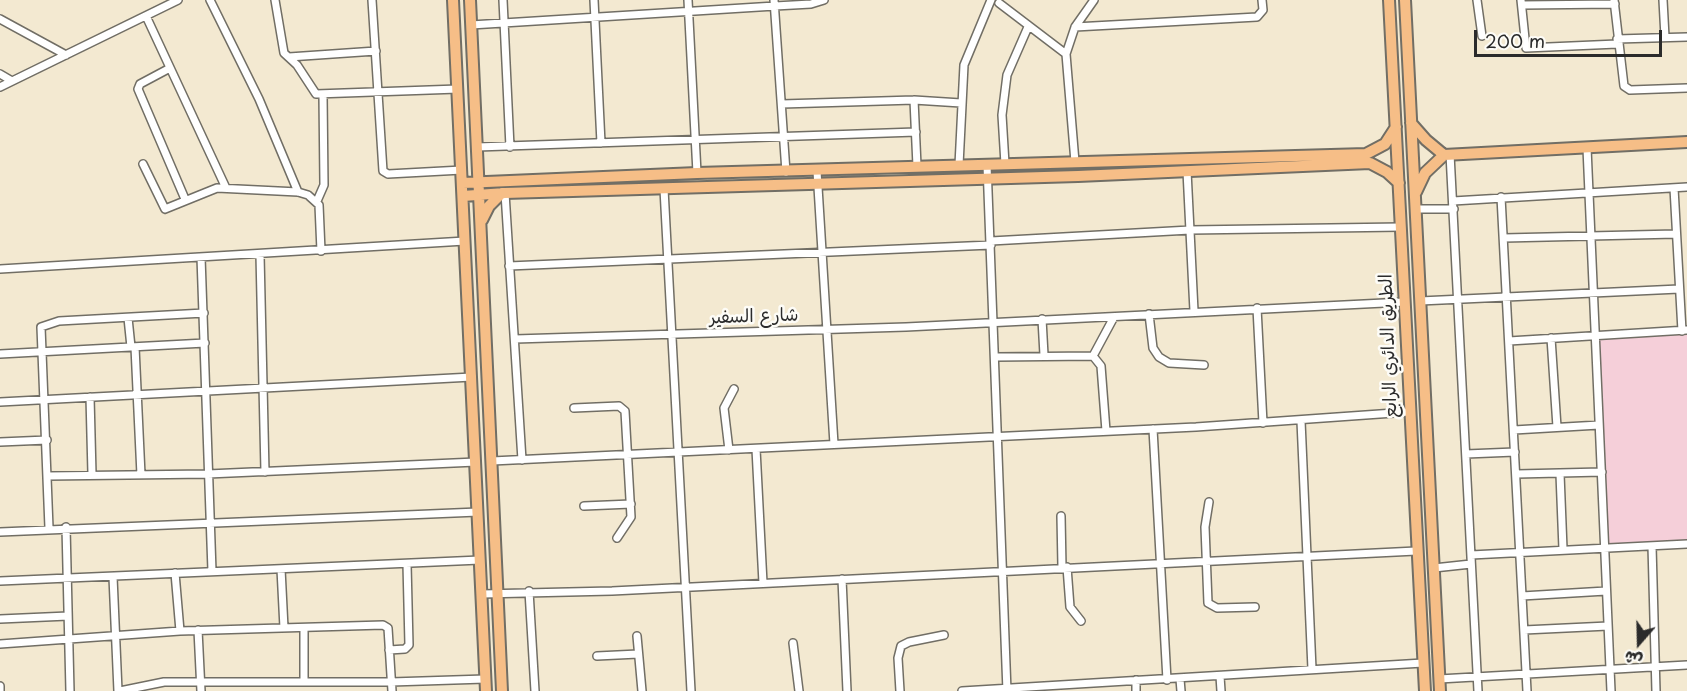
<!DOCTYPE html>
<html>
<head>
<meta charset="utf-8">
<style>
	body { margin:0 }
	#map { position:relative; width:1687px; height:691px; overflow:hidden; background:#f3e9d1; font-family:"Playpen Sans","Playpen Sans Arabic",sans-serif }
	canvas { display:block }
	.north { position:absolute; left:1609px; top:613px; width:60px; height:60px; -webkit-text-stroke:4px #fdfcf7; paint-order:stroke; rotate:200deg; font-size:16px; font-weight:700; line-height:24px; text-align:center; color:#2b2b2b }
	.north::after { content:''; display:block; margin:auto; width:21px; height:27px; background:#2b2b2b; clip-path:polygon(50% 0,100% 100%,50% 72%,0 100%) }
	.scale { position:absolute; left:1474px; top:30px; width:188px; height:27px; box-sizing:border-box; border:3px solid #2b2b2b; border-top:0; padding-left:8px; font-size:18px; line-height:21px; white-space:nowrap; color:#2b2b2b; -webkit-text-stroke:4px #fdfcf7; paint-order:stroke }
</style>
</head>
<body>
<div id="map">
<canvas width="1687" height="691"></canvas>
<div class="north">ش</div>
<div class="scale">200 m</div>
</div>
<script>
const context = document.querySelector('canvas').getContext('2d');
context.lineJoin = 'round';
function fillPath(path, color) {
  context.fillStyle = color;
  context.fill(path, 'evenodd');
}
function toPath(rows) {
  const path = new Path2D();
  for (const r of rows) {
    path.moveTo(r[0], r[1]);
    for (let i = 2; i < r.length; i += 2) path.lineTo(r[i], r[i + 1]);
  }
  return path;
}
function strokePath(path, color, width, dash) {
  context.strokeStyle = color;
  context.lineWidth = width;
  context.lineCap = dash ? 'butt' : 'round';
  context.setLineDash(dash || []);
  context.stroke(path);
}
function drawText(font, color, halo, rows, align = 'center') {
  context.font = font + ' "Playpen Sans","Playpen Sans Arabic",sans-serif';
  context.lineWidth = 5;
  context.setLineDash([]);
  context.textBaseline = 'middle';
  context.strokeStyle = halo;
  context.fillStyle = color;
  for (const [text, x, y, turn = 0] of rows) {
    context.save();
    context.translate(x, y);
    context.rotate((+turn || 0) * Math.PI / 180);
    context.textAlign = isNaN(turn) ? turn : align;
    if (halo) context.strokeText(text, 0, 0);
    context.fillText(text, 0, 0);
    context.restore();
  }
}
const built = toPath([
	[1687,331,1687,543,1605,548,1597,337]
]);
const street = toPath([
	[210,0,259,99,298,192],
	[275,0,284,53,297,65,316,94,458,89],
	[372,0,383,171,388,174,462,170],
	[503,0,510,147],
	[594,0,601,143],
	[688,0,697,173],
	[774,0,786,172],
	[1477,0,1482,36],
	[1521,0,1526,48,1617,44],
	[1614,0,1624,86,1630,90,1687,88],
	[1663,0,1665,37],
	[999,3,1066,54],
	[1522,5,1615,4],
	[146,16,226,188],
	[0,19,66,55],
	[471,25,775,6,811,4,824,0],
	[1075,27,1257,17,1263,10,1262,0],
	[1617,39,1687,37],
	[289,57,376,51],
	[170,68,140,84,138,89,185,199],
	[0,74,12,81],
	[0,87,178,0],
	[914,100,917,166],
	[782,104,914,100,961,103],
	[477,147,916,132],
	[1587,148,1611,691],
	[1450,154,1478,691],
	[1075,162,1066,54,1075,27,1094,0],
	[143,164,165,209,217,188,298,192,308,195,319,205,321,251],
	[1005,164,1002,115,1007,75,1028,27],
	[959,165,964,65,991,0],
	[987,165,1007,691],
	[817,171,834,444],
	[1187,171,1194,311],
	[1674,188,1682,331],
	[664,189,691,691],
	[505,193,522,460],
	[1501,197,1527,691],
	[317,201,324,185,323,95],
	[1453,201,1687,187],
	[1415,209,1454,209],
	[1504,238,1676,234],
	[991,241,1190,230,1401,227],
	[260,255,265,472],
	[201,257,212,571],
	[509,266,991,245],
	[0,269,465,241],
	[1420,301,1679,289],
	[1257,308,1263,423],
	[1149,314,1153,348,1159,357,1169,363,1204,365],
	[128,318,131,347],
	[1042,319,1044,355],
	[1551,338,1557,427],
	[515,339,906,327,1404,302],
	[1509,341,1687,330],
	[135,347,141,475],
	[0,354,205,343],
	[1093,356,1114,317],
	[996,357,1093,356,1101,366,1106,431],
	[90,397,92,474],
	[0,402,472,377],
	[574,408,619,406,625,411,631,517,617,538],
	[1301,421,1312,669],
	[1153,429,1167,680],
	[1514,430,1599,425],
	[0,442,47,440],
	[756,449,763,583],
	[729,450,724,408,734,389],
	[1466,454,1515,452],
	[492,461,1196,427,1408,412],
	[1517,474,1602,472],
	[1560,474,1563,549],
	[48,476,208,474,476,462],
	[1209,502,1205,527,1208,603,1217,608,1255,607],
	[584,506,631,504],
	[1061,516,1062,567],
	[66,527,70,691],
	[49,528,41,327,59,321,204,313],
	[0,532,478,512],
	[1652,546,1656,691],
	[1471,555,1687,544],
	[1067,567,1070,607,1081,621],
	[1434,568,1471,564],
	[281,569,284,628],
	[175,573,180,631],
	[113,577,118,691],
	[842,579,847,691],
	[0,581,480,560],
	[529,591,535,691],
	[482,594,612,591,1416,551],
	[1522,596,1606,591],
	[0,619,68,616],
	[304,628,304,682],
	[198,630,201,691],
	[1524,630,1608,626],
	[637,636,642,691],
	[793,643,799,691],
	[0,644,180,631,383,625,388,628,392,691],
	[389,650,405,649,409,645,407,564],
	[597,656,638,654],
	[1220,676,1221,691],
	[1180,679,1181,691],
	[1439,679,1687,665],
	[1136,680,1136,691],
	[0,686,0,691],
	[120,691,164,682,391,682,485,679],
	[900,691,898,658,901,646,909,642,944,635],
	[962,691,1423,663]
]);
const primary = toPath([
	[453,0,486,691],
	[470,0,502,691],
	[1389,0,1425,691],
	[1405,0,1440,691],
	[1411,123,1426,140,1444,155],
	[463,183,697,173,1366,154,1385,144,1396,127],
	[1416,192,1425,173,1444,155,1687,142],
	[463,196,505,193,1078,176,1370,163,1387,172,1399,183],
	[482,220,489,206,502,193]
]);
const streetNames = [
	["شارع السفير",754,317,-2],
	["الطريق الدائري الرابع",1389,346,-92]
];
fillPath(built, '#f5cfd9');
strokePath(street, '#716e65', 10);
strokePath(primary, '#716e65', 14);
strokePath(street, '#fff', 7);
strokePath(primary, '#f6be87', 10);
drawText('18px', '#2b2b2b', '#fdfcf7', streetNames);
</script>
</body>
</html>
